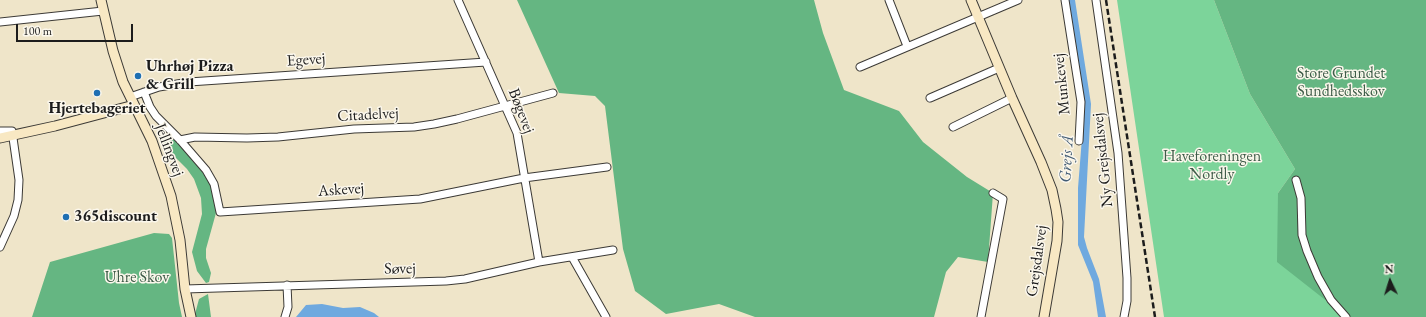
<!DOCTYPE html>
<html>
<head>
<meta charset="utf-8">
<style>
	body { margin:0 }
	#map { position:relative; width:1426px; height:317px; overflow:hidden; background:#efe5c9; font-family:"EB Garamond",serif }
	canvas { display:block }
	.north { position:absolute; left:1370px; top:261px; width:40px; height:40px; -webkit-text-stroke:3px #fbf7ec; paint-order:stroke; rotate:356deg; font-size:11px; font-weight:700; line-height:16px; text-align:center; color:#1c1c1c }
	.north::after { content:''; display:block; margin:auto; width:14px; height:18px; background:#1c1c1c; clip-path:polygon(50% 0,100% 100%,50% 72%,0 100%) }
	.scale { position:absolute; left:16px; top:24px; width:117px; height:18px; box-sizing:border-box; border:2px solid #1c1c1c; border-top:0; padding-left:5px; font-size:12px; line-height:14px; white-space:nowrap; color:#1c1c1c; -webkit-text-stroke:3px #fbf7ec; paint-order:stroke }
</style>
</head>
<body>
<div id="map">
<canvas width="1426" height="317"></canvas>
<div class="north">N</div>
<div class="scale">100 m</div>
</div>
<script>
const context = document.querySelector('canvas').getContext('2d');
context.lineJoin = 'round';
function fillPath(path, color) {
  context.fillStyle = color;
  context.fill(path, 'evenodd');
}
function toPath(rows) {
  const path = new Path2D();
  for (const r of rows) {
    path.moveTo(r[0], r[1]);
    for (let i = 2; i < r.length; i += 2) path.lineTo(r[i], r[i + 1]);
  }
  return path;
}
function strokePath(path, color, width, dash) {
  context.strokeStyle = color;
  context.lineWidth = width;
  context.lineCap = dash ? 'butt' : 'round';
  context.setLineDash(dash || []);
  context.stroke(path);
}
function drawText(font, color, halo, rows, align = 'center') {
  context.font = font + ' "EB Garamond",serif';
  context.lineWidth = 3;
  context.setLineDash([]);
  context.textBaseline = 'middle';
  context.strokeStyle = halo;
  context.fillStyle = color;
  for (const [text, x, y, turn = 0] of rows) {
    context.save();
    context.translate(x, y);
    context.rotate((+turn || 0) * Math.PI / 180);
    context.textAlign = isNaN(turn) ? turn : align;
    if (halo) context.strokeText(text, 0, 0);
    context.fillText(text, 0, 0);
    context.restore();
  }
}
const green = toPath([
	[1117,0,1214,0,1250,94,1295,169,1278,193,1347,317,1164,317]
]);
const forest = toPath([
	[517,0,814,0,823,33,844,90,899,111,923,142,967,177,993,193,988,262,958,257,946,272,934,317,755,317,719,304,666,314,635,291,623,249,605,106,595,96,559,93],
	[1214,0,1426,0,1426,317,1347,317,1277,262,1278,193,1295,169,1250,94],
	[168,134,173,137,189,154,208,179,212,190,215,204,216,213,206,249,206,258,211,273,209,282,206,283,197,271,192,252,202,214,201,198,194,179,187,169,165,147,159,138],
	[154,233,169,234,172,238,179,303,182,317,32,317,50,262],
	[208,294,211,317,195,317,195,314,199,299]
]);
const water = toPath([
	[1068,0,1075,0,1091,104,1084,237,1087,248,1099,279,1106,317,1098,317,1093,282,1078,245,1078,188,1083,125],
	[322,304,343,308,360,307,374,313,379,317,296,317,306,305]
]);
const street = toPath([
	[458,0,517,133,539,262],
	[889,0,907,46],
	[1065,0,1081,102,1079,141],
	[1096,0,1118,153,1127,278,1127,301,1124,317],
	[0,22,103,11],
	[860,67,1018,0],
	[144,92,150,107,156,116,180,140,206,170,214,184,220,212,420,199,524,178,607,167],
	[130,97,159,87,189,82,486,62],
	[930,98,999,68],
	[953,127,1012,98],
	[0,131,12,131,19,180,18,200,14,216,0,247],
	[180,140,195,137,247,138,278,137,354,129,414,127,434,124,457,119,553,93],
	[1296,180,1301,198,1302,235,1307,251,1318,277,1331,300,1346,317],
	[572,257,606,317],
	[185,289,446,281,465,279,539,262,613,250],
	[285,317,288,307,287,285],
	[981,317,1003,199,993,193]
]);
const secondary = toPath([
	[101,0,113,51,123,82,152,141,171,196,180,240,185,289,191,317],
	[971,0,1012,98,1041,162,1052,190,1056,209,1058,222,1057,241,1044,317],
	[0,138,55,126,134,105]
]);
const rail = toPath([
	[1106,0,1155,317]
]);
const markers = [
	[138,76,4,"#1f6fb2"],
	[97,93,4,"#1f6fb2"],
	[66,217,4,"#1f6fb2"]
];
const streetNames = [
	["Egevej",306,60,-4],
	["Munkevej",1062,84,-96],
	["Bøgevej",521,111,69],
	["Citadelvej",368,115,-3],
	["Jellingvej",169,150,69],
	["Ny Grejsdalsvej",1103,160,-96],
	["Askevej",341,190,-4],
	["Grejsdalsvej",1037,261,-82],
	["Søvej",400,269,-1]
];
const poiNames = [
	["Uhrhøj Pizza",146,67],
	["& Grill",146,85],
	["Hjertebageriet",97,109,"center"],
	["365discount",74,217]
];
const parkNames = [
	["Store Grundet",1341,74],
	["Sundhedsskov",1341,92],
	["Haveforeningen",1212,157],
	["Nordly",1212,175],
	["Uhre Skov",137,278]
];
const waterNames = [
	["Grejs Å",1067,159,-87]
];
fillPath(green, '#7cd49a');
fillPath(forest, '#65b682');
fillPath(water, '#6fa9df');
strokePath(street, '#3c3a36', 9);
strokePath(secondary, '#3c3a36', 11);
strokePath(street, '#fff', 7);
strokePath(secondary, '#f8e8c3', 9);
strokePath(rail, '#1c1c1c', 2.5, [6, 3]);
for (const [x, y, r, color] of markers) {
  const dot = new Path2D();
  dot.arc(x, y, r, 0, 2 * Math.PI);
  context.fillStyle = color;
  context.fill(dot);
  strokePath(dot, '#fbf7ec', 1.5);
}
drawText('16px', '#1c1c1c', '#fbf7ec', streetNames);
drawText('bold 16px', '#1c1c1c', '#fbf7ec', poiNames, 'left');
drawText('16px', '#3e5c48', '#fbf7ec', parkNames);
drawText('italic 17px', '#415b74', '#fbf7ec', waterNames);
</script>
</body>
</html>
